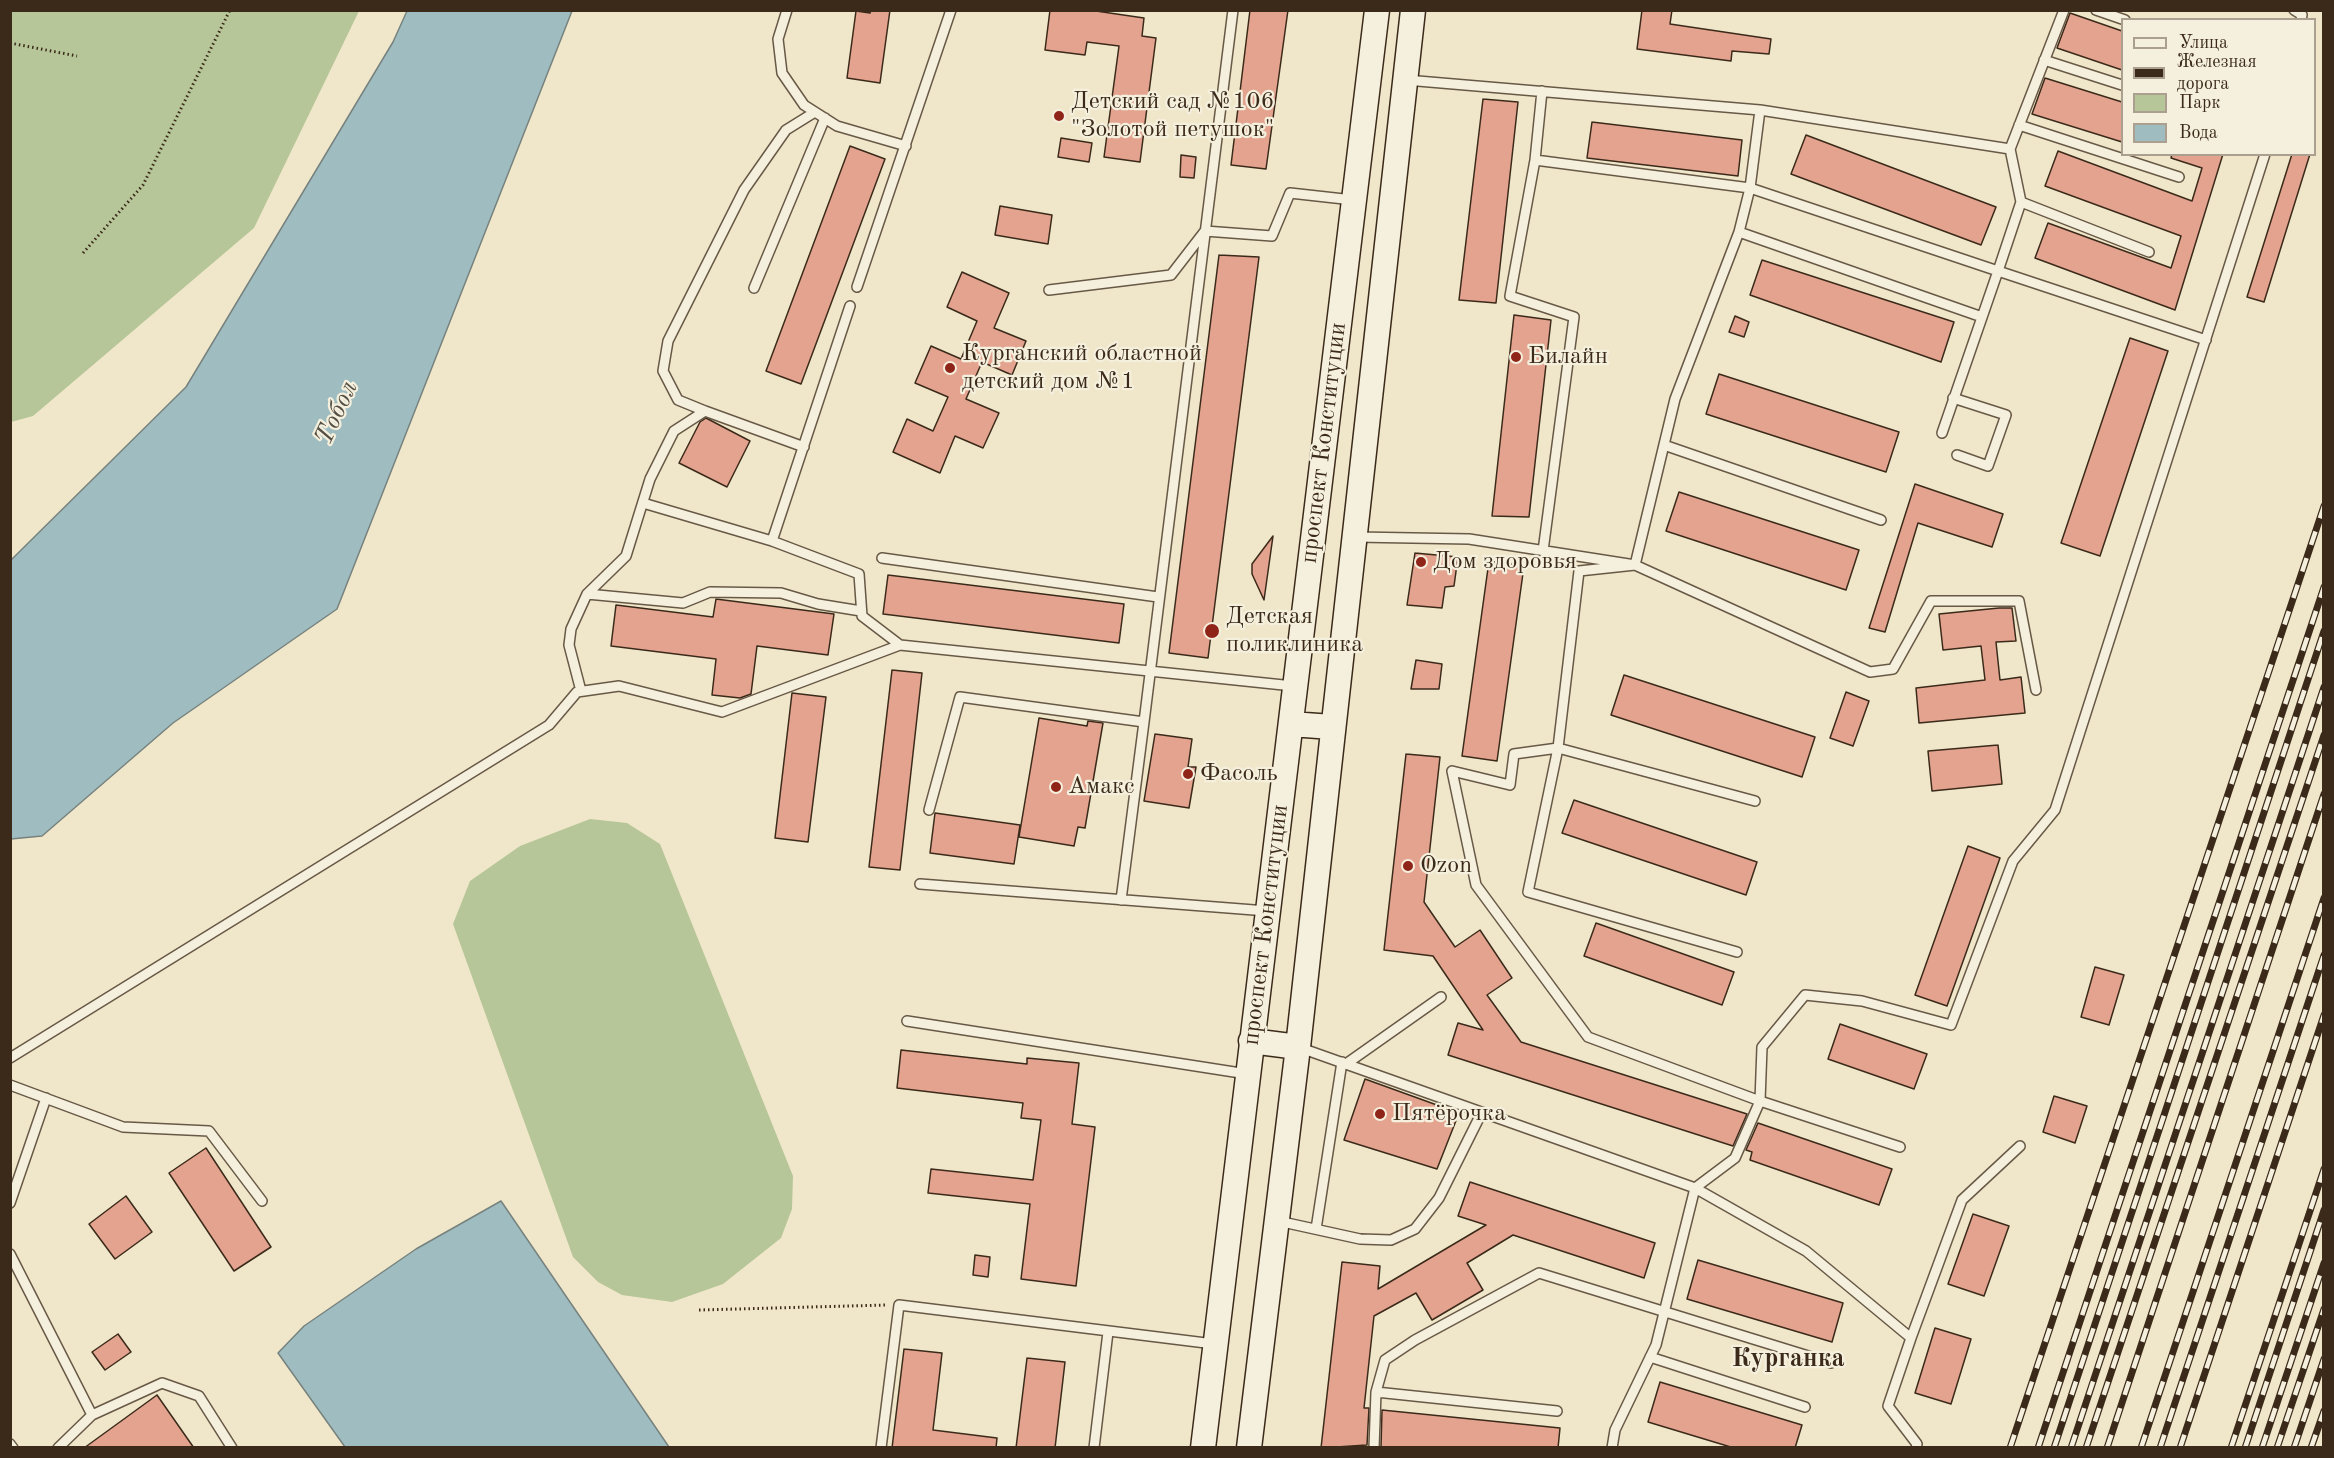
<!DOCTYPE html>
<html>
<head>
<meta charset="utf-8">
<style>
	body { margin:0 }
	#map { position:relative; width:2334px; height:1458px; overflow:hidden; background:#f0e7ca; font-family:"Old Standard TT",serif }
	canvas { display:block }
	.frame { position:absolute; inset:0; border:12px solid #3b2a1a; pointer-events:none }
	.legend { position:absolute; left:2121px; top:18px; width:195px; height:138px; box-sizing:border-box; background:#f5efdd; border:2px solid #aba08f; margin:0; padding:8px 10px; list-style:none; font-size:18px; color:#3b2a1a }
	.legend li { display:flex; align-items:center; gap:12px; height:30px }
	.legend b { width:30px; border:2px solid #aba08f }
</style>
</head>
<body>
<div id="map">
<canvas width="2334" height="1458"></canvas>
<div class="frame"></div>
<ul class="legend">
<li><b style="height:8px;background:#f5efdd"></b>Улица</li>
<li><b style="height:8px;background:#3b2a1a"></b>Железная дорога</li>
<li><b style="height:16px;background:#b7c698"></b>Парк</li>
<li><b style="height:16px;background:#9fbdc0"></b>Вода</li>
</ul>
</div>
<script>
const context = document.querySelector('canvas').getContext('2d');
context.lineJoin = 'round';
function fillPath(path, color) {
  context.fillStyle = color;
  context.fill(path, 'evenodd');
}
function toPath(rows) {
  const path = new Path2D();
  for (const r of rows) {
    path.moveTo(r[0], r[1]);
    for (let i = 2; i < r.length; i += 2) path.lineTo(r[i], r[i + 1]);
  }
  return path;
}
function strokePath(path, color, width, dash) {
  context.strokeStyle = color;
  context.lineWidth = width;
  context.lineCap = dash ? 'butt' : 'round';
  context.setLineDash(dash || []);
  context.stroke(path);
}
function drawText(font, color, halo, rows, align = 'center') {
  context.font = font + ' "Old Standard TT",serif';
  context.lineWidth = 4.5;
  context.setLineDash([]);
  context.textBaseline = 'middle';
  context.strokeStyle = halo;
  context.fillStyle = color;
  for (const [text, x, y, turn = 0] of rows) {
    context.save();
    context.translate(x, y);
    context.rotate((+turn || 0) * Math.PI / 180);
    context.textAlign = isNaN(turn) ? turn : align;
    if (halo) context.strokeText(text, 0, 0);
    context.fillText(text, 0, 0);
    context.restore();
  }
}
const green = toPath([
	[11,10,359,11,254,228,33,416,11,422],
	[590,819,627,823,660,844,793,1176,792,1209,781,1238,723,1284,672,1302,622,1295,598,1282,573,1257,453,924,470,881,520,846]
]);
const water = toPath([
	[407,11,572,11,337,609,173,723,42,836,11,839,11,560,186,387,393,42,407,11],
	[501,1201,572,1305,669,1447,345,1447,278,1353,304,1326,416,1249,501,1201]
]);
const building = toPath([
	[871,10,890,10,880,83,847,78,856,11,870,13,871,10],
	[1050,10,1089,10,1144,18,1142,36,1156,38,1140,162,1104,157,1119,46,1087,42,1085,55,1045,50,1050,10],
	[1250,10,1288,10,1266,169,1231,165,1250,10],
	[1642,10,1672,10,1670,24,1771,39,1769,54,1732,51,1731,61,1637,49,1642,10],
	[2070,13,2122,31,2122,70,2057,48,2070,13],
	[2045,78,2122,102,2122,142,2032,114,2045,78],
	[1483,99,1518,102,1496,303,1459,300,1483,99],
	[1592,122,1742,140,1738,176,1587,158,1592,122],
	[1806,135,1996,207,1981,245,1791,174,1806,135],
	[1061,138,1092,143,1089,162,1058,157,1061,138],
	[850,146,885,159,801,384,766,371,850,146],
	[2058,151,2192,201,2202,168,2171,158,2172,154,2223,154,2175,310,2035,258,2048,223,2171,268,2181,236,2045,186,2058,151],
	[2292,154,2310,154,2264,302,2247,297,2292,154],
	[1181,155,1196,157,1194,178,1180,177,1181,155],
	[1000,206,1052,215,1048,244,995,235,1000,206],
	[1219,255,1259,257,1208,658,1169,653,1219,255],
	[1762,260,1954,322,1941,362,1750,295,1762,260],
	[962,272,1009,293,994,328,1026,341,1012,375,982,362,966,399,999,413,983,448,955,436,940,473,893,452,907,419,933,431,948,397,915,383,931,346,961,359,977,321,947,307,962,272],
	[1514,315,1551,320,1529,517,1492,516,1514,315],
	[1735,316,1749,322,1744,337,1729,332,1735,316],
	[2130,338,2168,351,2100,556,2061,543,2130,338],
	[1719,374,1899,432,1886,472,1706,414,1719,374],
	[706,418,750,441,727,487,679,463,700,422,706,418],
	[1915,484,2003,514,1992,547,1918,523,1885,632,1869,628,1915,484],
	[1679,492,1859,550,1846,590,1666,531,1679,492],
	[1273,536,1264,600,1252,574,1252,564,1273,536],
	[1415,553,1458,557,1454,586,1445,587,1442,608,1407,605,1415,553],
	[1489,561,1524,566,1497,761,1462,756,1489,561],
	[888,575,1124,604,1119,643,883,614,888,575],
	[716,599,834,614,828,655,757,646,751,694,740,698,712,695,716,659,611,646,616,605,713,617,716,599],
	[1999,608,2012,608,2016,641,1996,642,2000,680,2021,677,2025,713,1919,723,1916,688,1985,680,1981,646,1943,650,1939,614,1999,608],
	[1416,660,1442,664,1439,689,1411,689,1416,660],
	[892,670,922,673,900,870,869,867,892,670],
	[1624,675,1815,737,1802,777,1611,715,1624,675],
	[1846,692,1869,701,1853,746,1830,738,1846,692],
	[792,693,826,697,808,842,775,838,792,693],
	[1039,718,1087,726,1088,721,1103,723,1085,828,1078,827,1074,846,1019,837,1039,718],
	[1155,734,1192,739,1188,767,1196,767,1189,808,1144,801,1155,734],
	[1998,745,2002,784,1932,791,1928,751,1998,745],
	[1406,754,1440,757,1424,902,1455,947,1480,930,1512,978,1487,995,1521,1042,1747,1114,1733,1146,1448,1055,1458,1023,1483,1030,1433,956,1384,950,1406,754],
	[1574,800,1757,862,1746,895,1562,833,1574,800],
	[935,813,1020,825,1014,864,930,853,935,813],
	[1968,846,2000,858,1947,1006,1915,995,1968,846],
	[1596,923,1734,972,1722,1005,1584,956,1596,923],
	[2095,967,2124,975,2109,1025,2081,1017,2095,967],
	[1840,1024,1927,1054,1914,1089,1828,1059,1840,1024],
	[901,1050,1027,1064,1027,1058,1079,1063,1072,1124,1095,1127,1076,1286,1021,1279,1030,1204,928,1193,931,1169,1033,1180,1041,1120,1021,1118,1023,1103,897,1088,901,1050],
	[1365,1079,1459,1113,1437,1169,1344,1140,1365,1079],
	[2054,1096,2087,1106,2075,1143,2043,1132,2054,1096],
	[1758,1123,1892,1169,1879,1205,1750,1160,1752,1152,1746,1150,1758,1123],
	[206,1148,271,1247,234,1271,169,1173,206,1148],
	[1470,1182,1655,1243,1644,1278,1513,1235,1467,1263,1483,1290,1432,1320,1416,1293,1374,1316,1364,1408,1369,1408,1367,1445,1321,1448,1342,1262,1380,1266,1378,1289,1486,1225,1458,1216,1470,1182],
	[126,1196,152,1232,115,1259,89,1224,126,1196],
	[1973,1214,2009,1226,1984,1296,1948,1284,1973,1214],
	[975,1255,990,1257,988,1277,973,1275,975,1255],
	[1698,1260,1843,1303,1832,1342,1687,1299,1698,1260],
	[1935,1328,1971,1339,1951,1404,1915,1393,1935,1328],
	[118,1334,131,1352,105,1370,92,1352,118,1334],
	[904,1349,942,1353,933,1430,997,1438,996,1448,892,1448,904,1349],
	[1027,1358,1065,1362,1055,1448,1016,1448,1027,1358],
	[1660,1382,1802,1425,1795,1448,1734,1448,1648,1422,1660,1382],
	[157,1395,194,1448,84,1448,157,1395],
	[1382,1410,1560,1428,1558,1448,1381,1447,1382,1410]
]);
const path = toPath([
	[10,43,77,56],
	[83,253,143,185,230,10],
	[699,1310,886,1305]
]);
const service = toPath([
	[787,10,778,39,782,73,804,105,837,126,906,146],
	[2096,10,2125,20],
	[2294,10,2302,15,2301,20],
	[2044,60,2122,85],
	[1406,80,1760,110,2010,149,2064,10],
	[1542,91,1535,160,1750,188,1998,271,2021,202,2010,149],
	[2019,125,2179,177],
	[1535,160,1510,296,1574,317,1543,551],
	[2021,202,2149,252],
	[1739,232,1982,317],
	[857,287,951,10],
	[754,288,825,118],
	[1049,290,1171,275,1205,231,1272,236,1290,193,1353,200],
	[850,306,772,541,859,574,862,616,900,645],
	[1953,398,2006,415,1988,466,1957,455],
	[705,411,678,400,663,371,668,341,744,190,786,130,815,112],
	[1942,433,1998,271,2206,340],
	[1664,445,1881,520],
	[643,503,772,541],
	[1356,537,1469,539,1635,565,1675,399,1739,232,1750,188,1760,110],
	[882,558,1158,597],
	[587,594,683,603,710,592,781,593,818,604,861,611],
	[581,691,569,645,571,629,587,594,626,556,650,479,674,431,705,411,804,447],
	[1755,801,1558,748,1579,571,1635,565,1870,672,1893,669,1931,601,2019,601,2036,690],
	[929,810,960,697,1144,722,1233,10],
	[920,884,1267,911],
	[1121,900,1144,722],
	[1737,952,1528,892,1558,748,1514,754,1510,785,1452,771,1476,885,1588,1037,1760,1101,1900,1147],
	[907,1021,1247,1074],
	[1298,1047,1695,1188,1806,1251,1911,1338],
	[10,1058,549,725,577,692,619,686,722,712,900,645,1293,686],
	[1346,1064,1441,997],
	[10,1085,123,1127,209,1131,262,1201],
	[10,1203,46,1098],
	[1278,1221,1360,1239,1391,1240,1415,1229,1439,1198,1482,1112],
	[1316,1229,1342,1062],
	[10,1254,92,1415,58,1448],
	[1650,1357,1805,1407],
	[1376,1392,1385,1360,1415,1340,1539,1273,1831,1363],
	[92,1415,162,1383,199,1396,232,1448],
	[10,1444,13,1448],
	[881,1448,899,1305,1214,1344],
	[1094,1448,1108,1332],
	[1374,1448,1376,1392,1557,1411],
	[1612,1448,1615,1430,1656,1345,1695,1188,1735,1158,1760,1101,1762,1047,1805,995,1862,1001,1951,1025,2013,861,2055,810,2265,154],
	[1916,1448,1917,1444,1888,1406,1911,1338,1962,1200,2020,1146]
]);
const secondary = toPath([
	[1291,724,1332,727],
	[1251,1041,1298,1047],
	[1203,1448,1377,10],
	[1249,1448,1298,1047,1413,10]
]);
const rail = toPath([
	[2010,1448,2324,506],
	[2038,1448,2324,587],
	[2054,1448,2324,631],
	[2071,1448,2324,687],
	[2086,1448,2324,735],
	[2107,1448,2324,794],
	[2141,1448,2324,898],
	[2160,1448,2324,955],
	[2180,1448,2324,1015],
	[2231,1448,2324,1169],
	[2245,1448,2324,1210],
	[2262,1448,2324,1263],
	[2277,1448,2324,1309],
	[2294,1448,2324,1359],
	[2311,1448,2324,1411]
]);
const markers = [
	[1059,116,6,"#8f2418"],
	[1516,357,6,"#8f2418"],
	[950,368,6,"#8f2418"],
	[1421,562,6,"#8f2418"],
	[1212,631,8,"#8f2418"],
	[1188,774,6,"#8f2418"],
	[1056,787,6,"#8f2418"],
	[1408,866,6,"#8f2418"],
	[1380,1114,6,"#8f2418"]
];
const poiNames = [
	["Детский сад №106",1071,102],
	["\"Золотой петушок\"",1071,130],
	["Курганский областной",962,354],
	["детский дом №1",962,382],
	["Билайн",1528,357],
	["Дом здоровья",1433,562],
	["Детская",1226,617],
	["поликлиника",1226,645],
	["Фасоль",1200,774],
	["Амакс",1068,787],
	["Ozon",1420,866],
	["Пятёрочка",1392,1114]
];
const streetNames = [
	["проспект Конституции",1324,443,-83],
	["проспект Конституции",1266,925,-83]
];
const waterNames = [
	["Тобол",337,413,-65]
];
const neighbourhoodNames = [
	["Курганка",1788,1359]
];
fillPath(green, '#b7c698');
fillPath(water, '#9fbdc0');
strokePath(water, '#77827e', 1.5);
fillPath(building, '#e3a38f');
strokePath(building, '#3b2a1a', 1.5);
strokePath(service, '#685946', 12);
strokePath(secondary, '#3b2a1a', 27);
strokePath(path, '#3b2a1a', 3, [1.5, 3]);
strokePath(service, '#f5efdd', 9);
strokePath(secondary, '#f5efdd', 24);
strokePath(rail, '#3b2a1a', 7);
strokePath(rail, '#f5efdd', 4.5, [14]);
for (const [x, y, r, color] of markers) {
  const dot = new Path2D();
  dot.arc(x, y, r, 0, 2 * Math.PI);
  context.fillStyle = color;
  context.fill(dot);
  strokePath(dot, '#f5efdd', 2);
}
drawText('24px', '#3b2a1a', '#f5efdd', poiNames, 'left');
drawText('24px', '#3b2a1a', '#f5efdd', streetNames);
drawText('italic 26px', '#544f44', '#f5efdd', waterNames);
drawText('bold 26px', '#3b2a1a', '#f5efdd', neighbourhoodNames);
</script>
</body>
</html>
